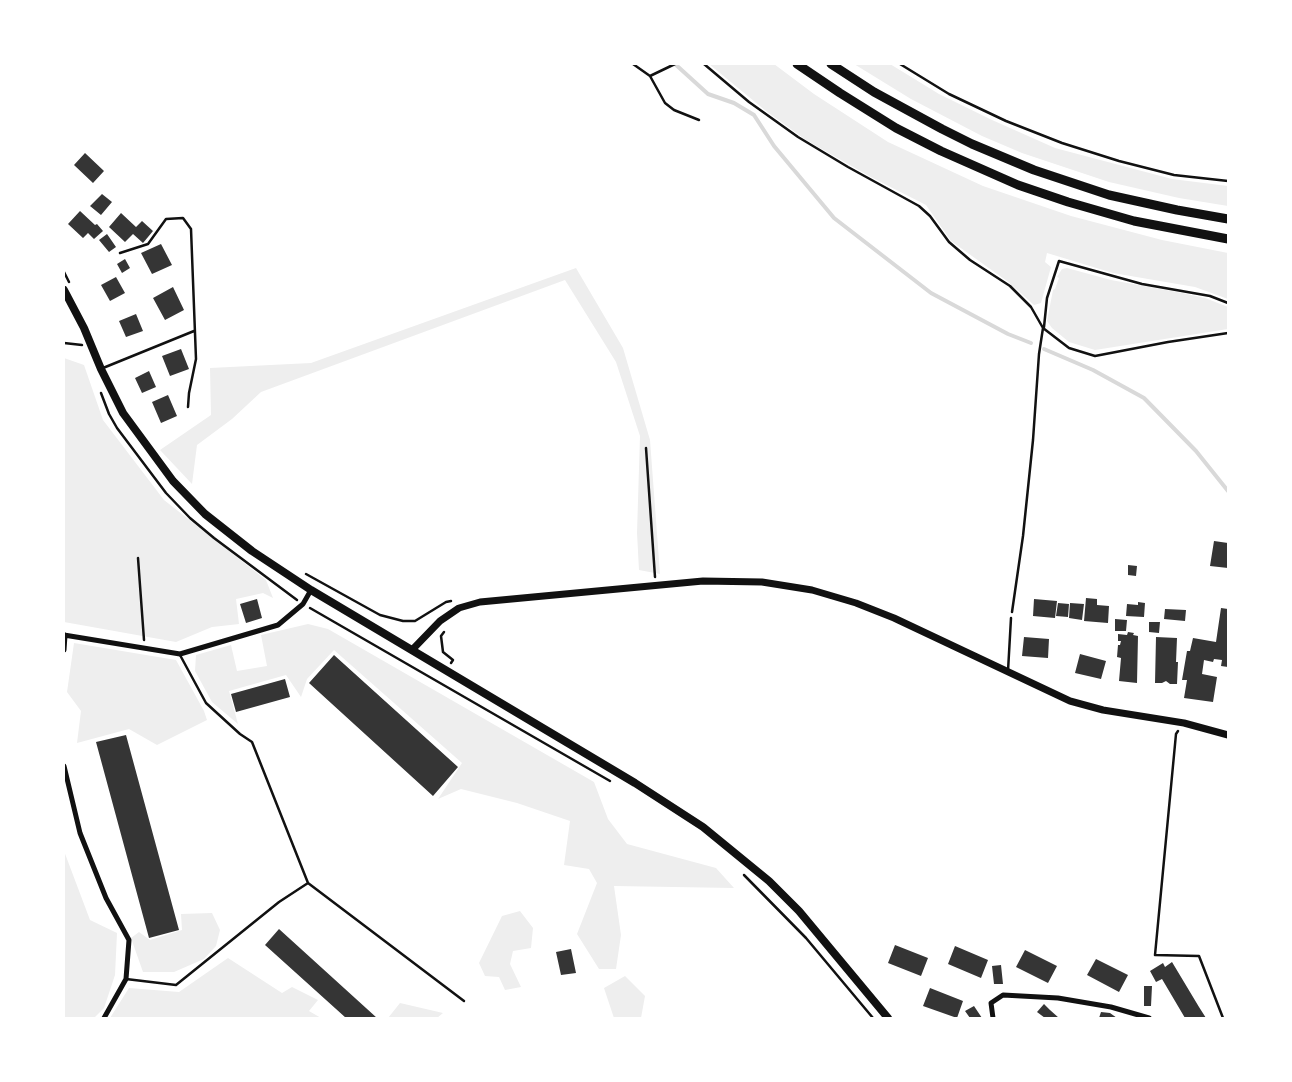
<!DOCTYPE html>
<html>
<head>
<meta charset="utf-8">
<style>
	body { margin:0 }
	#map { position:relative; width:1292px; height:1082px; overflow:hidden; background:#fff; font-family:"Source Sans 3",sans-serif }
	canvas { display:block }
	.frame { position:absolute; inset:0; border:65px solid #fff; pointer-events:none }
</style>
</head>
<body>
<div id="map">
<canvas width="1292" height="1082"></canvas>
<div class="frame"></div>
</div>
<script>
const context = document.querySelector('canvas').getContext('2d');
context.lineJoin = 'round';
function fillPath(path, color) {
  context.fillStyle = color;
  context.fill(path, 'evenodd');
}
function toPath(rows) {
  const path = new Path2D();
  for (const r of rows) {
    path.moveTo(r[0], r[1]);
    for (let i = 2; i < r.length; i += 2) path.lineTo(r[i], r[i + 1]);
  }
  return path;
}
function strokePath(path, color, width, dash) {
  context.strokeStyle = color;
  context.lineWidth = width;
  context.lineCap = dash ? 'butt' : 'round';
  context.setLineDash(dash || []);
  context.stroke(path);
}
const green = toPath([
	[709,64,774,64,814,94,888,142,983,186,1071,216,1162,240,1228,253,1228,299,1195,287,1113,273,1047,253,1045,262,1051,267,1041,303,1034,305,1007,281,951,241,926,205,869,176,806,140,766,111],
	[854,64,890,64,939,94,992,120,1055,148,1172,179,1228,186,1228,206,1179,198,1109,182,1022,153,982,136,911,99],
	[576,268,623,348,650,440,660,574,639,570,637,533,640,436,616,362,565,280,261,392,232,419,197,445,192,484,160,450,211,415,210,368,311,363],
	[1067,268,1111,280,1182,293,1205,298,1228,307,1228,329,1095,350,1069,342,1052,328,1047,321,1053,290,1055,289,1059,278,1057,277,1062,269],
	[64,358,84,365,103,420,164,500,266,580,273,598,263,593,236,599,239,624,212,627,176,642,64,622],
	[308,624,328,629,594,782,608,819,627,844,716,868,734,888,614,886,621,935,616,969,599,969,577,934,597,883,589,869,564,865,570,821,517,803,461,789,438,799,462,763,334,650,307,679,301,697,286,675,229,691,238,724,212,702,195,671,196,655,231,645,237,671,267,666,261,635],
	[74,643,176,660,204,711,207,720,157,745,129,729,77,743,81,711,67,692],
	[64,851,90,920,117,933,115,975,104,1008,94,1018,64,1018],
	[520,911,533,928,531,948,513,951,510,964,521,987,505,990,499,977,485,976,479,963,502,916],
	[212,913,220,930,216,946,204,959,174,972,143,972,131,938,139,932,150,940,182,930,181,914],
	[228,958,282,993,292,987,318,1000,309,1011,321,1018,110,1018,129,988,179,992],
	[625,976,645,996,641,1018,614,1018,604,988],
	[400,1003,443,1013,437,1018,388,1018]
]);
const stream = toPath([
	[675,64,708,94,734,103,754,115,774,146,834,218,931,293,1008,334,1031,343],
	[1044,349,1093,370,1144,398,1196,451,1228,491]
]);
const building = toPath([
	[85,153,104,171,93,183,74,165],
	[102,194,112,202,101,215,90,206],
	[80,211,95,225,97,224,103,231,94,239,88,233,83,238,68,224],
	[121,213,136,227,142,221,153,231,143,243,133,234,125,242,109,227],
	[107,234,116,247,109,252,99,240],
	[161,244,172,265,152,274,141,253],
	[125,259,130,268,122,273,117,264],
	[116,277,125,293,110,301,101,285],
	[173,287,184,310,165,320,153,298],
	[136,314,143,331,126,337,119,321],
	[181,349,189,369,170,376,162,356],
	[149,371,156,387,142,393,135,378],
	[168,395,177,416,161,423,152,402],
	[1214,541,1228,543,1228,568,1210,566],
	[1128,565,1137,566,1136,576,1128,575],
	[1086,598,1097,599,1097,605,1109,606,1108,623,1084,621],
	[257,599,262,618,246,623,240,604],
	[1034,599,1057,601,1055,618,1033,616],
	[1138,602,1145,603,1144,617,1126,616,1127,604,1138,605],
	[1058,603,1069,604,1068,617,1056,616],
	[1070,603,1084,604,1082,620,1069,618],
	[1221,608,1228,609,1228,667,1221,666,1222,660,1214,659,1213,662,1204,660,1202,674,1217,677,1213,702,1184,698,1187,680,1182,680,1187,651,1190,651,1193,638,1216,642],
	[1165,609,1186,610,1185,621,1164,619],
	[1115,619,1127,620,1126,631,1115,631],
	[1149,622,1160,622,1159,633,1149,632],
	[1128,632,1134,633,1133,635,1138,636,1137,683,1119,681,1121,658,1117,657,1118,645,1120,645,1121,641,1118,641,1118,634,1127,635],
	[1024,637,1049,639,1048,658,1022,656],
	[1156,637,1177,638,1176,662,1178,662,1177,684,1170,684,1166,681,1162,683,1155,683],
	[1080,654,1106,661,1101,679,1075,673],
	[334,655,458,767,433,796,309,683],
	[285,679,290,697,236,712,231,694],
	[126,735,179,930,149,938,96,742],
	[279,929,377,1018,346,1018,265,945],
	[895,945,928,958,921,976,888,963],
	[955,946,988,960,981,978,948,964],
	[571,949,576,973,561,975,556,952],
	[1025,950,1057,966,1048,983,1016,967],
	[1096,959,1128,975,1119,992,1087,975],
	[1172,962,1199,1007,1206,1018,1185,1018,1162,979,1156,982,1150,971,1163,963,1165,967],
	[1001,965,1003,984,994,984,992,966],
	[1144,986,1152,986,1151,1006,1144,1006],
	[930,988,963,1001,957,1018,923,1006],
	[1044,1004,1050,1010,1059,1018,1045,1018,1037,1012],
	[974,1006,982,1018,970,1018,965,1011],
	[1101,1012,1110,1013,1117,1018,1099,1018]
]);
const path = toPath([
	[633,64,650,76,665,103,674,110,699,120],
	[704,64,749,102,798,137,848,167,919,206,930,216,949,242,970,260,1010,286,1031,307,1043,328],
	[900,64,949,94,1006,121,1062,143,1119,161,1174,175,1228,181],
	[650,76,675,64],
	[64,272,69,282],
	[1044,327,1047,298,1059,261,1142,284,1210,296,1228,303],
	[64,343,82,345],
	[101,393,109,414,117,428,166,493,190,518,214,538,297,600],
	[646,448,655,577],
	[138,558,144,640],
	[306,574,380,615,403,621,415,621,446,602,451,601],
	[310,608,610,781],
	[1012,612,1023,536,1033,440,1039,354,1043,328,1069,348,1095,356,1168,342,1228,333],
	[444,632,441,636,443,652,453,660,451,663],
	[1178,731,1176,734,1155,955,1199,956,1223,1018],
	[744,875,806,938,873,1018]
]);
const service = toPath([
	[120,253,148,244,166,219,183,218,191,229,196,359,189,393,188,407],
	[103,368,194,331],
	[1008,671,1011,618],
	[308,883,464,1001],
	[126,979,176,985,279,902,308,883,252,742,240,734,206,703,180,655]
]);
const minor = toPath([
	[64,635,180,654,278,625,303,604,311,590],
	[64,650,65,635],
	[64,766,80,833,106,898,129,940,126,979,104,1018],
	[993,1018,991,1003,1003,995,1058,998,1111,1007,1149,1018]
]);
const tertiary = toPath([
	[412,650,440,621,459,608,480,602,703,581,762,582,812,590,856,603,894,618,1070,701,1103,710,1184,723,1228,735]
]);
const secondary = toPath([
	[64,290,84,328,101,369,123,413,173,481,205,514,252,551,311,590,635,783,703,827,769,881,799,911,888,1018]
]);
const trunk = toPath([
	[797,64,840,93,896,128,941,151,1018,185,1068,202,1134,221,1228,239],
	[831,64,874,92,942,129,972,144,1034,170,1109,195,1177,210,1228,219]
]);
fillPath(green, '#eee');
strokePath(stream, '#d9d9d9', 4);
fillPath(building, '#353535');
strokePath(path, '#111', 2.5);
strokePath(service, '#111', 2.5);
strokePath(minor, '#111', 5);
strokePath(tertiary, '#111', 7);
strokePath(secondary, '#111', 8);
strokePath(trunk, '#111', 9);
</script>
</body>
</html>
